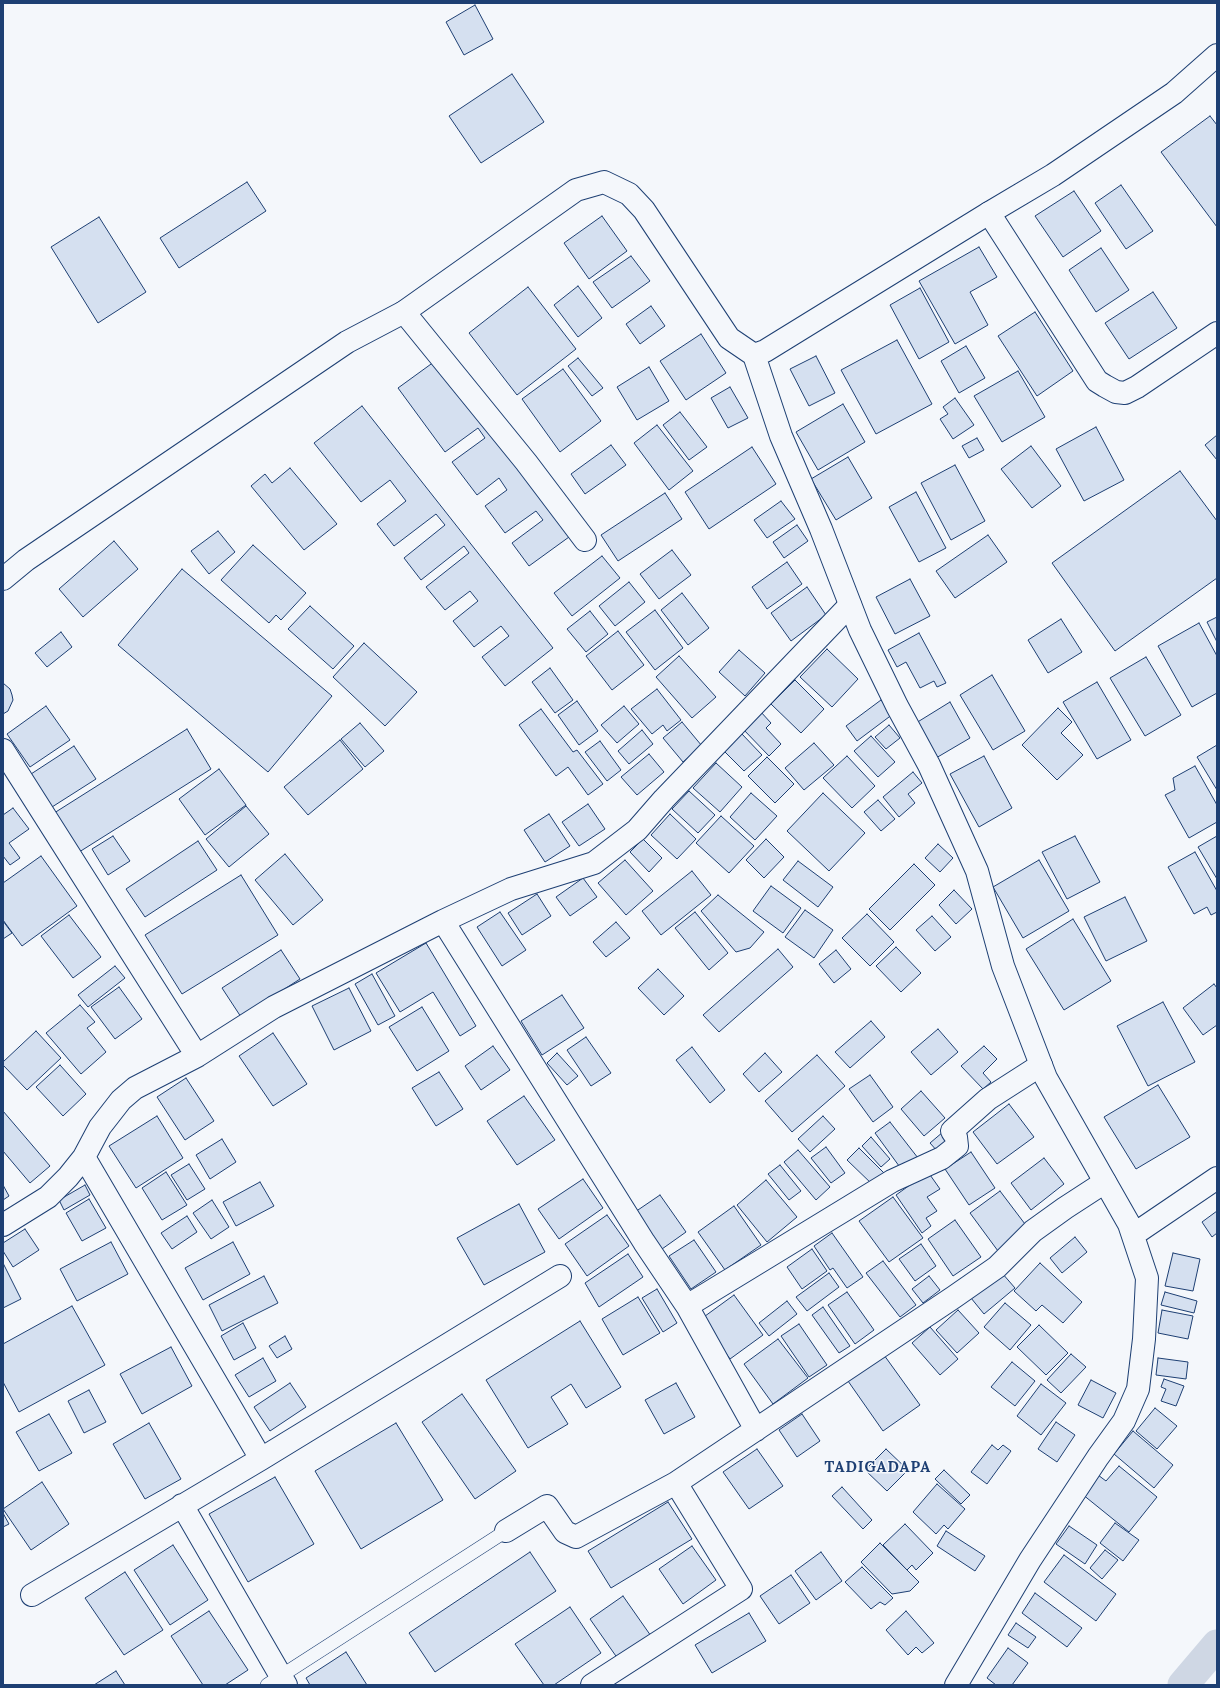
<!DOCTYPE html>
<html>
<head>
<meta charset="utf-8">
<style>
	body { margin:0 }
	#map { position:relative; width:1220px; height:1688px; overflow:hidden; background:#f4f7fb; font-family:Lora,serif }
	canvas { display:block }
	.frame { position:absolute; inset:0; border:4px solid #1d3f73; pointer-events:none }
</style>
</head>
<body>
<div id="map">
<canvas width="1220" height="1688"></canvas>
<div class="frame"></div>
</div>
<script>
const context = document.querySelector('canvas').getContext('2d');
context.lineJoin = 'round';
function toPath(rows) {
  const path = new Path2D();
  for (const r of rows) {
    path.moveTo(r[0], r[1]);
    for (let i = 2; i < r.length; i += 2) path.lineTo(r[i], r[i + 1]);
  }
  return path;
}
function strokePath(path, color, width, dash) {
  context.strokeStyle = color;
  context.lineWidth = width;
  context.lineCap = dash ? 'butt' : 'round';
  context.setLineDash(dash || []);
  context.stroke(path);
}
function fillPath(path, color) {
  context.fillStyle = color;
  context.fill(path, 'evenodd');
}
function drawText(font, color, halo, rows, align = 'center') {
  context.font = font + ' Lora,serif';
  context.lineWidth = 3;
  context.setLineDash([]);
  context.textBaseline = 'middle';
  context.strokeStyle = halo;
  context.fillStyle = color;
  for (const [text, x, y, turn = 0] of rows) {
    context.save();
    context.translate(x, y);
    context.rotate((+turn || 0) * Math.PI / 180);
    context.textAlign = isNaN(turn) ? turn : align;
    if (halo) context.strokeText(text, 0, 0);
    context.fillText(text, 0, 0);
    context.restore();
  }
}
const canal = toPath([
	[1183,1685,1217,1645]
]);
const building = toPath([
	[475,5,493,39,464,55,446,22,475,5],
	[512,74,544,122,481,163,449,116,512,74],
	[1210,116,1217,125,1217,227,1161,152,1210,116],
	[247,182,266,211,179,268,160,238,247,182],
	[1121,185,1153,231,1126,249,1095,203,1121,185],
	[1074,191,1101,231,1063,257,1035,216,1074,191],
	[602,216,627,251,589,279,564,243,602,216],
	[99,217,146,292,98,323,51,247,99,217],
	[979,247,997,277,970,292,988,325,955,344,919,281,979,247],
	[1101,248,1129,290,1096,312,1069,270,1101,248],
	[631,256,650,281,612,308,593,282,631,256],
	[578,286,602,318,578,337,554,305,578,286],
	[528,287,576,349,517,395,469,333,528,287],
	[920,288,949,342,919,359,890,305,920,288],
	[1153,292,1177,328,1129,359,1105,323,1153,292],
	[651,306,665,326,640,344,626,324,651,306],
	[1035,312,1073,371,1037,396,998,336,1035,312],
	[701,334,726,373,686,400,660,361,701,334],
	[897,340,932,404,876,434,841,370,897,340],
	[966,346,985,378,959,393,941,361,966,346],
	[816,356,835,393,809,406,790,369,816,356],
	[578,358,603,388,592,396,568,366,578,358],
	[438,359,569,537,529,566,512,543,543,520,536,511,505,533,485,506,507,490,499,478,477,495,452,462,485,438,478,428,445,452,398,388,438,359],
	[649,367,669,401,637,420,617,387,649,367],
	[563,369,601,421,560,452,522,399,563,369],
	[1018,371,1045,417,1002,442,974,396,1018,371],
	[730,387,748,418,728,428,711,398,730,387],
	[955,398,974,425,953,439,940,419,948,414,943,407,955,398],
	[843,404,865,442,818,470,796,432,843,404],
	[362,406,553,648,505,686,482,657,509,636,501,626,474,647,453,621,478,601,470,591,445,610,426,587,469,553,464,546,421,580,404,558,445,525,436,514,394,546,377,524,406,501,390,480,361,502,314,443,362,406],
	[680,412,707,447,689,460,663,425,680,412],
	[657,425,693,471,669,490,634,443,657,425],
	[1096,427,1124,480,1084,501,1056,449,1096,427],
	[1217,435,1217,460,1205,445,1217,435],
	[977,438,984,450,969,458,962,446,977,438],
	[611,445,626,465,585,494,571,474,611,445],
	[1031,446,1061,486,1032,508,1001,469,1031,446],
	[752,447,776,484,709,529,685,492,752,447],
	[848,457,872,498,836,520,811,479,848,457],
	[955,465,985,521,951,540,921,483,955,465],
	[290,468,337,524,304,550,251,486,265,474,272,483,290,468],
	[1180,471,1217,521,1217,578,1115,651,1052,563,1180,471],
	[916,492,946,548,919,562,889,507,916,492],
	[665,493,682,519,618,561,601,535,665,493],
	[781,501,795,519,767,538,754,520,781,501],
	[797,525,808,541,784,558,773,542,797,525],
	[218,531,235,552,209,574,191,551,218,531],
	[988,535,1007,562,955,598,936,571,988,535],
	[114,541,138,569,83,617,59,589,114,541],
	[253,545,306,593,281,620,276,615,269,623,221,580,253,545],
	[672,550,691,575,659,599,640,574,672,550],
	[602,556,620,578,572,616,554,593,602,556],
	[787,562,802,584,767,609,752,587,787,562],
	[182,569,332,696,268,772,118,645,182,569],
	[910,579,930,616,895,634,876,597,910,579],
	[629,582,645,602,615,626,599,606,629,582],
	[807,587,826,615,791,641,771,613,807,587],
	[682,593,709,628,688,645,661,610,682,593],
	[310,606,354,646,333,669,288,629,310,606],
	[655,610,683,648,655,670,626,632,655,610],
	[590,611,608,634,586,652,567,629,590,611],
	[1217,617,1217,642,1207,622,1217,617],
	[1061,619,1082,652,1048,673,1028,640,1061,619],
	[1199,623,1217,656,1217,693,1192,707,1158,646,1199,623],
	[618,631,644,665,612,690,586,656,618,631],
	[61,632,72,647,47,667,35,653,61,632],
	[919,633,946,683,937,687,934,681,920,688,906,662,897,667,888,650,919,633],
	[364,643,417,692,385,726,333,677,364,643],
	[827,649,858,679,832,707,800,677,827,649],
	[739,650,765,673,745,696,719,672,739,650],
	[679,656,716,697,692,718,656,677,679,656],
	[1146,657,1181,715,1145,736,1110,678,1146,657],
	[550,668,573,700,555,713,532,682,550,668],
	[992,675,1025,731,993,750,960,695,992,675],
	[795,680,824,709,801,733,771,704,795,680],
	[1097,682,1131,740,1097,759,1063,702,1097,682],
	[3,683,10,689,12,695,13,700,8,711,3,714,3,683],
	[657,689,681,720,667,731,663,725,652,734,631,709,657,689],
	[881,700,893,714,857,741,846,726,881,700],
	[577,701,598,731,579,745,558,715,577,701],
	[950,702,970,738,936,758,916,723,950,702],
	[46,706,70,740,30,767,7,734,46,706],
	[624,706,639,724,617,743,601,725,624,706],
	[1058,708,1072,722,1061,733,1083,755,1057,780,1022,745,1058,708],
	[541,709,573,752,577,750,603,784,588,795,568,767,556,776,519,725,541,709],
	[760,711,771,723,766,728,781,744,769,756,742,728,760,711],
	[682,722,702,746,683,762,663,738,682,722],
	[360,723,384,751,365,767,341,739,360,723],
	[889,725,900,738,886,749,875,737,889,725],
	[187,729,211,769,76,854,51,815,187,729],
	[642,730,653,744,629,764,618,751,642,730],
	[741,733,762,755,744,771,723,750,741,733],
	[871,736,895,762,878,777,854,751,871,736],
	[340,740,363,769,308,815,284,787,340,740],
	[600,741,621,770,607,781,585,752,600,741],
	[814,743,834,765,804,790,785,768,814,743],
	[1217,745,1217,790,1197,757,1217,745],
	[74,746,96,779,52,807,31,774,74,746],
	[649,754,664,772,637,795,621,777,649,754],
	[847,756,875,786,852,808,823,778,847,756],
	[984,756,1012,808,979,827,950,774,984,756],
	[767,757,794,784,775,803,748,776,767,757],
	[716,763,742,787,720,812,693,788,716,763],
	[1195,766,1217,805,1217,822,1189,838,1165,795,1175,790,1173,778,1195,766],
	[219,769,246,805,205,835,179,799,219,769],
	[913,772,922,783,908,794,915,803,899,817,883,797,913,772],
	[689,791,715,815,698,833,672,809,689,791],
	[751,793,777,816,755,840,730,817,751,793],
	[823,793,865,833,829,871,787,831,823,793],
	[878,800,895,819,881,831,864,812,878,800],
	[588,804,605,829,579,846,562,822,588,804],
	[246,806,269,834,229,867,206,839,246,806],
	[13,808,29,829,9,843,20,858,10,865,3,856,3,815,13,808],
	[549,814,570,846,545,862,524,830,549,814],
	[670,814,696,839,677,859,651,835,670,814],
	[721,816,754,846,729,873,696,843,721,816],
	[113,836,130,861,108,875,92,849,113,836],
	[1075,836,1100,882,1067,899,1042,852,1075,836],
	[1217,836,1217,879,1198,847,1217,836],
	[643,839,662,858,649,872,630,852,643,839],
	[766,839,784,857,764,878,746,860,766,839],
	[198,841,217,870,145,917,126,889,198,841],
	[938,844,953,858,940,872,925,858,938,844],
	[1195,852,1217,891,1217,912,1211,915,1207,907,1194,914,1168,867,1195,852],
	[285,854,323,900,293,925,255,880,285,854],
	[41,856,77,906,22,946,3,920,3,883,41,856],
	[625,860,653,891,626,915,598,883,625,860],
	[1039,860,1069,911,1023,938,993,887,1039,860],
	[798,861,833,887,818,907,783,880,798,861],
	[914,864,935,885,890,930,869,909,914,864],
	[692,871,711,895,661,935,642,911,692,871],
	[241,875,278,935,182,994,145,935,241,875],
	[583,878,597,897,570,916,556,897,583,878],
	[771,886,801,908,783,933,753,911,771,886],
	[954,890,972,909,956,924,939,905,954,890],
	[537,894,551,916,522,935,508,913,537,894],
	[718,895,764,932,750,948,736,952,701,911,718,895],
	[1125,897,1147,941,1106,961,1084,917,1125,897],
	[805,910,833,930,814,958,785,937,805,910],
	[500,912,526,950,502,966,477,927,500,912],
	[695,912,728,953,709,970,675,928,695,912],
	[867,914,894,942,870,966,842,938,867,914],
	[69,915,101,957,73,978,41,936,69,915],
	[932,916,951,937,935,951,916,930,932,916],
	[1073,919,1111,981,1064,1010,1026,949,1073,919],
	[3,921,12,933,3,939,3,921],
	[616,922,630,938,606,957,593,942,616,922],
	[426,943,476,1026,460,1036,433,992,400,1012,376,973,426,943],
	[896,947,921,973,901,992,876,966,896,947],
	[778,949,793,967,719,1032,703,1015,778,949],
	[281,950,300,979,241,1017,222,988,281,950],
	[836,950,851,969,834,983,819,964,836,950],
	[115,966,125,978,88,1007,78,995,115,966],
	[658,969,684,996,664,1015,638,988,658,969],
	[372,974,395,1016,378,1025,355,984,372,974],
	[1214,984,1217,988,1217,1025,1203,1035,1183,1008,1214,984],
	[119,987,142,1019,115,1039,91,1007,119,987],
	[349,988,371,1031,334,1050,312,1006,349,988],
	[562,995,584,1028,542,1055,521,1021,562,995],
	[1163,1002,1195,1062,1148,1086,1117,1026,1163,1002],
	[80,1005,95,1022,87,1028,106,1052,81,1074,46,1033,80,1005],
	[422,1007,449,1051,417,1071,389,1027,422,1007],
	[871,1021,885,1037,850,1068,835,1052,871,1021],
	[938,1029,958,1052,931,1075,911,1052,938,1029],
	[36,1031,61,1058,27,1090,3,1065,3,1062,36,1031],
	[273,1033,307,1084,273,1106,239,1056,273,1033],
	[586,1037,611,1073,591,1086,567,1050,586,1037],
	[493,1046,510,1070,481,1090,465,1066,493,1046],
	[984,1046,997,1059,983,1073,991,1082,983,1089,961,1066,984,1046],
	[692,1047,725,1090,710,1103,676,1060,692,1047],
	[557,1053,578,1076,567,1085,547,1063,557,1053],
	[765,1053,782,1072,759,1092,743,1074,765,1053],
	[817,1055,845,1086,792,1132,765,1101,817,1055],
	[60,1065,86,1094,63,1116,36,1087,60,1065],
	[439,1072,463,1109,436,1126,412,1088,439,1072],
	[870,1075,893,1107,873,1122,849,1089,870,1075],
	[186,1078,214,1121,185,1140,157,1097,186,1078],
	[1158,1085,1190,1137,1136,1169,1104,1117,1158,1085],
	[921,1091,945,1118,924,1136,901,1109,921,1091],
	[524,1096,555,1140,517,1165,487,1121,524,1096],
	[1009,1104,1034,1137,997,1164,973,1132,1009,1104],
	[3,1111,50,1166,30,1183,3,1151,3,1111],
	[157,1116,183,1158,136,1188,109,1146,157,1116],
	[823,1116,835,1129,810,1152,798,1139,823,1116],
	[890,1122,918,1158,902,1170,875,1133,890,1122],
	[943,1132,951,1141,938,1152,930,1143,943,1132],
	[871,1137,890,1159,881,1167,862,1146,871,1137],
	[222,1139,236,1162,210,1179,196,1155,222,1139],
	[826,1147,845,1173,831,1183,811,1158,826,1147],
	[859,1148,885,1174,874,1186,847,1160,859,1148],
	[798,1150,830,1187,816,1200,784,1162,798,1150],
	[971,1152,995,1188,969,1205,945,1169,971,1152],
	[1044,1158,1064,1184,1031,1210,1011,1183,1044,1158],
	[189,1164,205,1189,187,1200,171,1175,189,1164],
	[780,1165,801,1191,789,1200,768,1174,780,1165],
	[166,1172,187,1205,162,1220,142,1188,166,1172],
	[928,1172,940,1189,927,1197,937,1211,926,1218,931,1226,922,1233,896,1195,928,1172],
	[583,1179,603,1208,559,1239,538,1209,583,1179],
	[766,1180,797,1217,767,1242,737,1205,766,1180],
	[260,1182,274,1206,236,1226,223,1202,260,1182],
	[3,1185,9,1196,3,1200,3,1185],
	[85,1185,90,1195,64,1210,59,1200,85,1185],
	[1000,1191,1028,1228,998,1251,970,1213,1000,1191],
	[660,1195,686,1232,662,1249,635,1212,660,1195],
	[893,1197,923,1238,889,1262,859,1221,893,1197],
	[89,1199,106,1228,82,1241,66,1213,89,1199],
	[212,1200,229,1227,211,1239,193,1213,212,1200],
	[519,1204,545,1252,484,1285,457,1238,519,1204],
	[734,1206,761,1245,725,1270,698,1232,734,1206],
	[1217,1211,1217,1233,1212,1237,1202,1222,1217,1211],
	[607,1215,629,1246,587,1276,565,1244,607,1215],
	[187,1216,197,1232,172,1249,161,1233,187,1216],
	[955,1220,981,1257,953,1276,928,1239,955,1220],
	[25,1229,39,1250,13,1267,3,1251,3,1243,25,1229],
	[832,1233,863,1277,847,1288,833,1268,830,1270,814,1246,832,1233],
	[1075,1237,1087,1252,1062,1273,1050,1258,1075,1237],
	[694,1240,716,1272,691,1289,669,1256,694,1240],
	[111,1242,128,1274,77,1301,60,1269,111,1242],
	[233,1242,250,1274,203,1300,185,1268,233,1242],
	[921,1244,936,1266,915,1281,899,1259,921,1244],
	[812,1249,827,1271,802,1289,787,1267,812,1249],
	[1173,1253,1200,1259,1193,1291,1165,1286,1173,1253],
	[628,1254,643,1277,599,1307,585,1283,628,1254],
	[883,1261,916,1305,900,1317,866,1273,883,1261],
	[3,1263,21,1299,3,1308,3,1263],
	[1040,1263,1082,1302,1063,1323,1042,1305,1036,1311,1014,1291,1040,1263],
	[829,1273,839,1287,807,1311,796,1297,829,1273],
	[1002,1273,1015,1288,984,1314,971,1298,1002,1273],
	[264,1276,278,1303,222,1331,209,1305,264,1276],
	[929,1276,940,1290,923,1303,912,1289,929,1276],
	[657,1289,677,1323,663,1332,642,1298,657,1289],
	[847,1292,874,1330,855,1344,828,1305,847,1292],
	[1165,1292,1197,1301,1194,1313,1161,1305,1165,1292],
	[734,1295,763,1335,730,1359,701,1319,734,1295],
	[638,1297,660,1333,623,1355,602,1319,638,1297],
	[787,1301,797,1314,769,1336,759,1323,787,1301],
	[1005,1303,1031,1325,1010,1350,984,1327,1005,1303],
	[72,1306,105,1365,19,1412,3,1382,3,1344,72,1306],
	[823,1307,850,1346,839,1353,812,1315,823,1307],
	[958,1310,979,1333,957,1353,936,1330,958,1310],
	[1162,1310,1193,1316,1188,1339,1158,1333,1162,1310],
	[580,1321,621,1387,586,1408,571,1384,551,1397,568,1424,528,1448,486,1380,580,1321],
	[243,1323,256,1348,234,1360,221,1336,243,1323],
	[799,1324,827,1365,809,1377,781,1336,799,1324],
	[1039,1325,1068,1353,1046,1375,1017,1347,1039,1325],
	[930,1327,958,1359,940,1375,912,1343,930,1327],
	[285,1336,292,1349,277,1358,269,1346,285,1336],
	[778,1339,808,1378,773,1404,744,1364,778,1339],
	[171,1347,192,1386,142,1414,120,1374,171,1347],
	[1071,1354,1086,1367,1061,1393,1047,1380,1071,1354],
	[884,1355,920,1405,883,1431,848,1381,884,1355],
	[263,1358,276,1381,249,1397,235,1375,263,1358],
	[1158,1358,1188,1362,1186,1379,1156,1375,1158,1358],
	[1012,1362,1035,1381,1015,1406,991,1387,1012,1362],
	[1164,1379,1184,1386,1176,1406,1161,1401,1166,1389,1161,1387,1164,1379],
	[1091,1380,1116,1393,1103,1418,1078,1405,1091,1380],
	[290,1383,306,1407,270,1431,254,1407,290,1383],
	[676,1383,695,1417,664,1434,645,1400,676,1383],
	[1041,1384,1066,1403,1041,1435,1017,1416,1041,1384],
	[89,1390,106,1422,84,1433,68,1401,89,1390],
	[462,1394,516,1471,475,1499,422,1422,462,1394],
	[1155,1408,1177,1426,1157,1449,1136,1431,1155,1408],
	[49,1414,72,1453,39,1471,16,1432,49,1414],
	[802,1414,820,1441,797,1457,779,1430,802,1414],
	[1056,1422,1075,1435,1057,1462,1038,1449,1056,1422],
	[149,1423,181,1479,145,1499,113,1444,149,1423],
	[396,1423,443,1500,361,1549,315,1471,396,1423],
	[1133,1431,1173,1465,1154,1488,1114,1454,1133,1431],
	[992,1445,998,1450,1003,1445,1011,1451,987,1484,971,1472,992,1445],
	[757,1449,783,1486,749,1509,723,1472,757,1449],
	[886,1449,908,1470,887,1491,865,1470,886,1449],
	[1119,1466,1157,1497,1129,1532,1082,1494,1098,1475,1106,1481,1119,1466],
	[944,1470,970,1495,961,1504,935,1479,944,1470],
	[275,1477,314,1544,248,1582,209,1514,275,1477],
	[42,1482,69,1524,31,1550,3,1509,42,1482],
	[937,1484,965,1509,948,1529,944,1525,936,1534,913,1512,937,1484],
	[842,1487,872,1520,863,1529,832,1496,842,1487],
	[668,1502,692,1539,611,1588,588,1551,668,1502],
	[3,1513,9,1524,3,1527,3,1513],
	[1115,1523,1139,1540,1123,1561,1100,1543,1115,1523],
	[905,1524,933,1553,916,1570,912,1565,907,1570,883,1545,905,1524],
	[1069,1526,1097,1545,1085,1564,1056,1544,1069,1526],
	[946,1531,985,1556,975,1571,937,1546,946,1531],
	[880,1543,919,1582,910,1591,892,1594,861,1562,880,1543],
	[173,1545,208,1600,170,1625,134,1570,173,1545],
	[692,1546,716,1580,683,1604,659,1569,692,1546],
	[1105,1550,1118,1560,1102,1579,1090,1568,1105,1550],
	[530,1552,556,1591,435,1672,409,1633,530,1552],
	[821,1552,842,1581,816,1600,795,1571,821,1552],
	[1064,1555,1116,1594,1096,1621,1044,1582,1064,1555],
	[862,1567,893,1598,885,1605,880,1602,871,1609,845,1582,862,1567],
	[125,1572,163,1630,124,1655,85,1598,125,1572],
	[791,1575,810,1603,779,1624,760,1596,791,1575],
	[1035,1593,1082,1628,1067,1647,1022,1613,1035,1593],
	[623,1596,651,1636,618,1659,590,1619,623,1596],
	[570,1607,601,1653,554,1685,544,1685,515,1644,570,1607],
	[209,1611,248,1670,225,1685,203,1685,171,1636,209,1611],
	[906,1611,934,1643,922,1653,916,1647,908,1655,886,1630,906,1611],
	[749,1613,766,1641,712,1673,695,1645,749,1613],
	[1016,1623,1036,1637,1028,1648,1008,1635,1016,1623],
	[1008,1648,1028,1663,1012,1685,996,1685,987,1678,1008,1648],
	[346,1652,367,1685,310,1685,306,1678,346,1652],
	[116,1671,125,1685,94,1685,116,1671]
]);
const lane = toPath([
	[267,1685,506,1531]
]);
const street = toPath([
	[989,213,1097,381,1105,386,1116,392,1125,393,1137,387,1217,333],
	[404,312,526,462,585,540],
	[3,750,197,1056],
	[443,921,644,1242,687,1306,756,1430],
	[84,1157,261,1459],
	[3,1225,48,1197,68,1177,84,1157,100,1127,121,1100,135,1088,197,1056,274,1007,443,921,511,889,594,863,637,830,664,799,850,605],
	[687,1306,892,1181,942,1158,957,1146,956,1137,952,1131,988,1099,1041,1065],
	[182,1505,286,1685],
	[506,1531,547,1506,565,1532,576,1537,676,1483,954,1297,997,1267,1033,1231,1065,1208,1105,1182],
	[32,1595,261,1459,560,1276],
	[592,1685,741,1589,676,1483]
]);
const secondary = toPath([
	[754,355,781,436,821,529,860,630,897,706,929,765,977,871,1003,966,1046,1078,1129,1224,1147,1278,1144,1339,1138,1389,1124,1421,1098,1457,1030,1560,956,1685],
	[3,579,26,560,347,342,404,312,576,190,604,182,629,194,644,210,729,338,754,355,765,351,989,213,1053,175,1174,93,1217,55],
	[1133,1235,1217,1178]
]);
const districtNames = [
	["TADIGADAPA",878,1468]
];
strokePath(canal, '#cfd7e4', 31);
fillPath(building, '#d5e0f0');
strokePath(building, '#1d3f73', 1);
strokePath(lane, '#1d3f73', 14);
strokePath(street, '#1d3f73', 24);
strokePath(secondary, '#1d3f73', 24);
strokePath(lane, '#f4f7fb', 13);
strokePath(street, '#f4f7fb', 22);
strokePath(secondary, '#f4f7fb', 22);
context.letterSpacing = '1px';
drawText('bold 15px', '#1d3f73', '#f4f7fb', districtNames);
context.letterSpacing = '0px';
</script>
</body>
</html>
